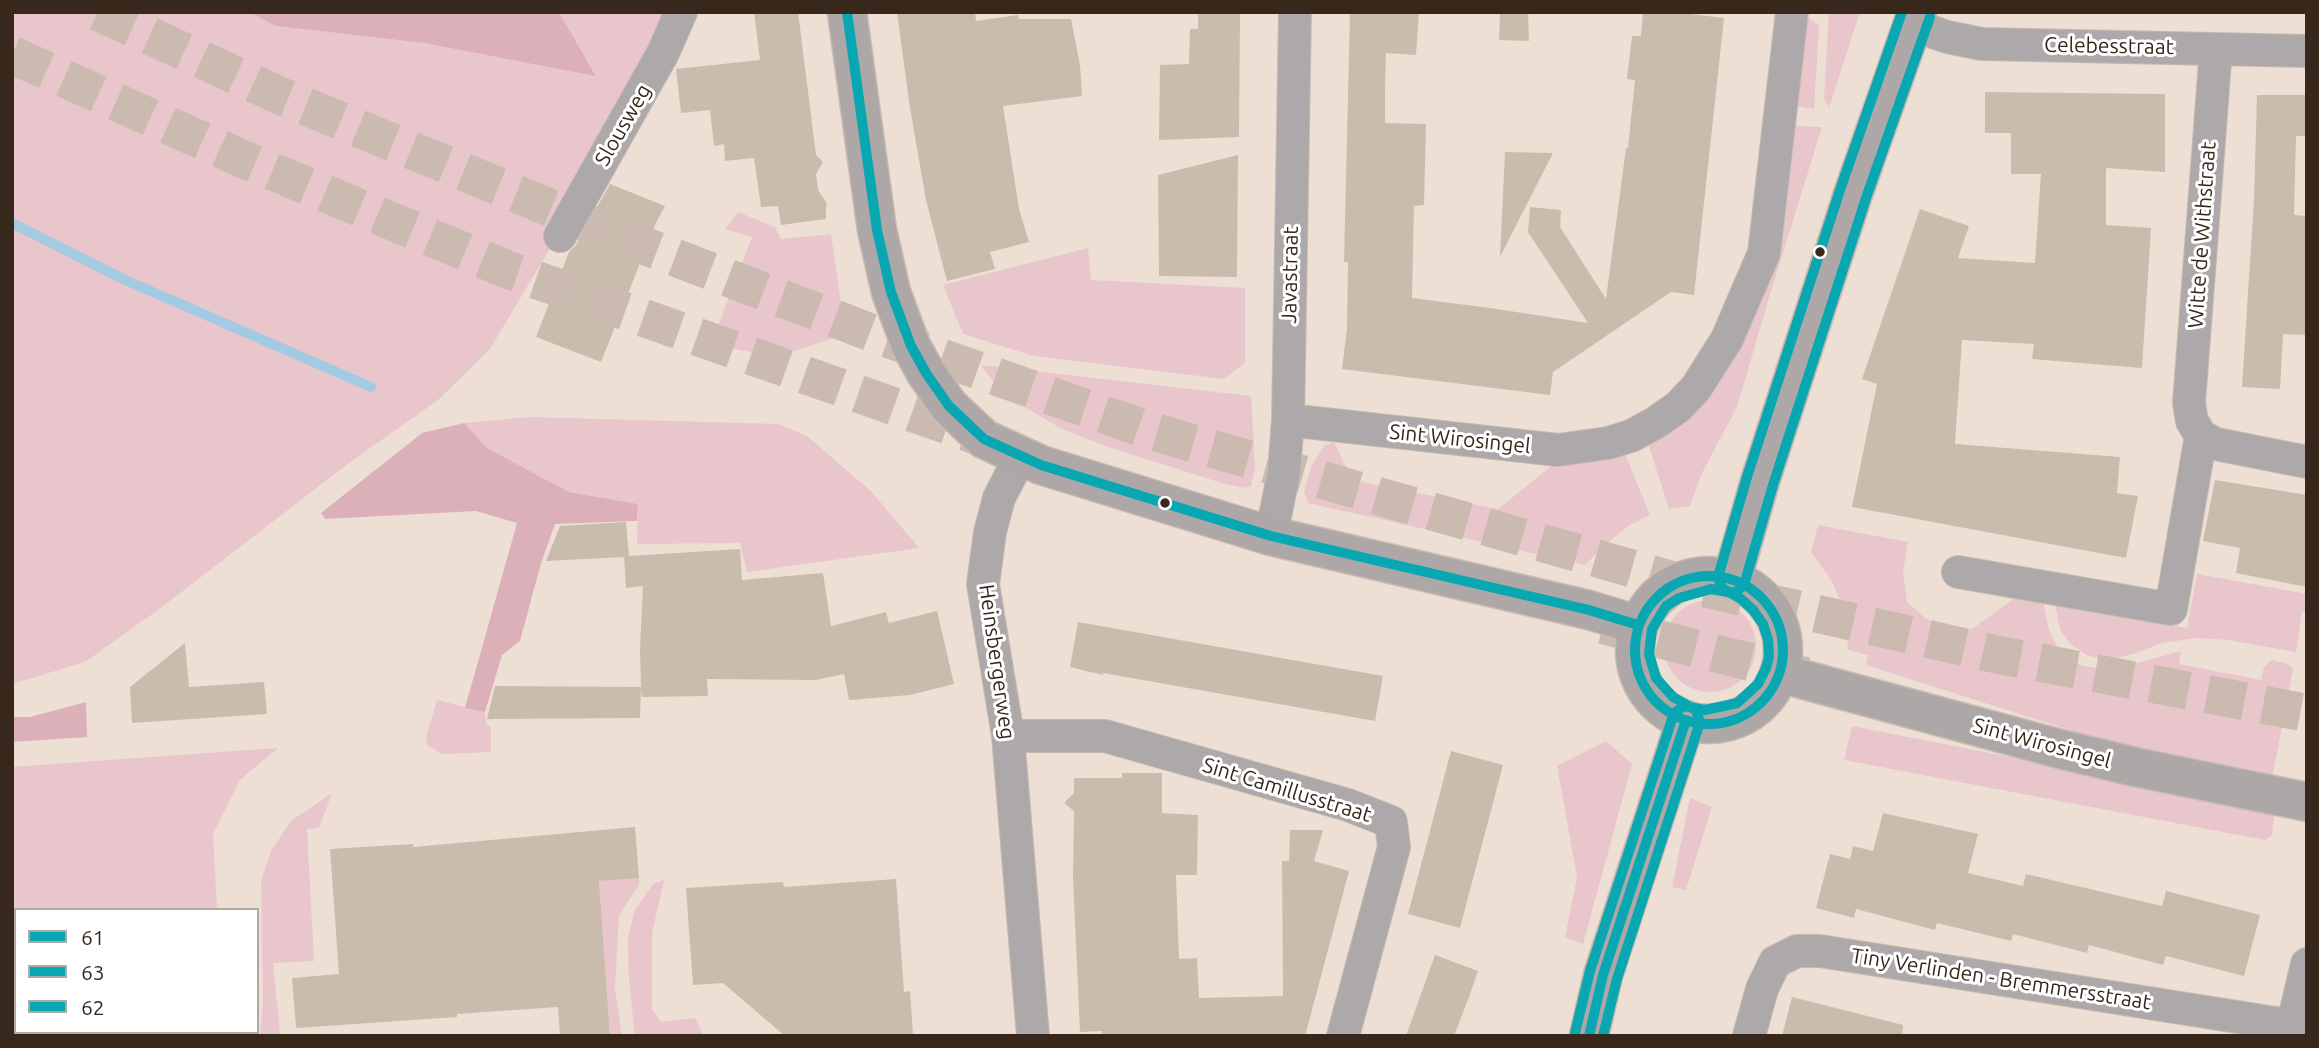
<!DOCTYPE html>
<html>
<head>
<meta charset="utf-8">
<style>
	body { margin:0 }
	#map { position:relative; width:2319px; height:1048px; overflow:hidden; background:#eedfd4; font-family:Ubuntu,sans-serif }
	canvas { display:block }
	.frame { position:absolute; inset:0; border:14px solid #38271b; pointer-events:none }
	.legend { position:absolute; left:14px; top:908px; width:245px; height:126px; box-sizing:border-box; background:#fff; border:2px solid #afa9a4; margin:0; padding:9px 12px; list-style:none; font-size:21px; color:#38271b }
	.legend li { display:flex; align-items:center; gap:14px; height:35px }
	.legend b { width:35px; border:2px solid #afa9a4 }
</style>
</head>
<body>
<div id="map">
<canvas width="2319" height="1048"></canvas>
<div class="frame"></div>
<ul class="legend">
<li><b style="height:9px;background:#08a7b2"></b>61</li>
<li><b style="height:9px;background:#08a7b2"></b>63</li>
<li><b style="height:9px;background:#08a7b2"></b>62</li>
</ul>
</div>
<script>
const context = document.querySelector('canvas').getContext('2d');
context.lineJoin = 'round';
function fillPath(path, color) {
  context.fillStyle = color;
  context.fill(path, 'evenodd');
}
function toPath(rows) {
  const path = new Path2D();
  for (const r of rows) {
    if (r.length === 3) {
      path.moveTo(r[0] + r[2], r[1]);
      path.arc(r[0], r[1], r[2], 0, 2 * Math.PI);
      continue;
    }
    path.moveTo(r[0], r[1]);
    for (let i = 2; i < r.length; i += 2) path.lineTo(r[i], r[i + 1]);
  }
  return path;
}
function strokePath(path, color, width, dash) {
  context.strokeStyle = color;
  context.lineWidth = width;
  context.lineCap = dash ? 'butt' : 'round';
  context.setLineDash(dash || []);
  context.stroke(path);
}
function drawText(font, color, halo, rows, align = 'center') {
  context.font = font + ' Ubuntu,sans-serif';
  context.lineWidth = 6;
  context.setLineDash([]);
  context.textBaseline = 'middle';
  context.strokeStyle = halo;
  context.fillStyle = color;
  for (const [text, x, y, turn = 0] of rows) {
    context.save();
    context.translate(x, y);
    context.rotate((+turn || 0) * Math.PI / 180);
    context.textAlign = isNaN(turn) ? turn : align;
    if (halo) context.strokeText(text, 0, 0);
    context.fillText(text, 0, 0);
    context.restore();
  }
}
const green = toPath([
	[12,12,249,12,276,26,424,43,596,75,559,12,666,12,606,154,490,349,438,400,349,463,162,607,85,662,12,684],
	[1829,12,1860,12,1829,108,1824,99],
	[1806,16,1819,26,1814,109,1797,106],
	[1795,126,1822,127,1769,298,1737,407,1702,473,1690,506,1669,509,1648,443,1775,253,1784,216],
	[738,212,775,227,781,239,831,234,842,311,860,319,865,328,775,357,711,344,752,237,725,229],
	[1088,248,1091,280,1245,288,1245,363,1224,379,1034,356,963,334,943,285],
	[981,365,1251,396,1255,467,1251,486,1244,488,1225,484,1105,446,1060,428,1020,404,996,385],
	[530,417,778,424,807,436,872,492,919,548,747,572,740,543,637,544,638,504,569,492,487,448,464,423],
	[1334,442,1352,480,1498,509,1560,459,1623,449,1650,515,1628,526,1606,544,1585,565,1308,503,1304,492,1311,467,1324,446],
	[1818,525,1908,542,1903,573,1907,602,1925,618,1949,630,1972,629,2019,595,2043,601,2049,630,2059,650,2082,666,2112,670,2181,651,2179,664,2261,680,2264,667,2272,660,2288,664,2293,669,2273,774,2104,741,1866,665,1868,655,1848,650,1847,627,1842,604,1831,580,1811,552],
	[2197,574,2307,594,2307,611,2302,611,2296,652,2227,640,2196,638,2162,643,2133,654,2107,660,2088,656,2071,644,2060,630,2055,603,2187,628],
	[1710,646,46],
	[437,700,485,712,486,725,491,726,491,752,442,754,427,745,426,737],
	[1852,726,2275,809,2272,835,2265,840,1844,760],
	[1606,741,1632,764,1583,944,1565,937,1577,877,1557,766],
	[278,748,240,780,213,834,217,910,16,910,16,1032,121,1032,70,1036,12,1036,12,767],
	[332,793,319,828,307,829,314,961,273,963,280,1034,279,1036,260,1036,263,1003,261,881,271,851,291,821],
	[1690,798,1712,807,1686,890,1672,887],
	[639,878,639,885,619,915,615,989,622,1036,610,1036,599,881],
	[664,880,652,933,652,1009,661,1022,695,1018,704,1036,635,1036,629,980,628,937,635,910,653,884],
	[129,1032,206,1032,204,1036,126,1036]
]);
const forest = toPath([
	[249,12,559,12,596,76,424,43,276,26],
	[464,423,487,448,569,492,638,504,637,521,555,524,541,563,520,641,502,655,485,712,465,708,517,523,476,511,325,519,321,513,422,433],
	[86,702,87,737,12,742,12,717,30,717]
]);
const stream = toPath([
	[12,223,123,279,371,387]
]);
const building = toPath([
	[754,12,798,12,816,155,823,162,816,174,818,190,827,204,826,208,826,219,781,225,778,206,761,207,754,158,725,161,724,144,714,146,710,110,681,113,676,69,760,60],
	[897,12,975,12,976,21,1018,15,1019,19,1071,19,1080,65,1082,96,1003,106,1019,209,1029,242,990,252,995,269,947,281,926,200,910,108],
	[1198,12,1240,12,1239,137,1159,140,1160,65,1189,64,1190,29,1198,29],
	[1350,12,1419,12,1416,55,1386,53,1385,89,1385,123,1426,124,1424,205,1414,206,1412,298,1490,308,1588,323,1528,232,1530,207,1561,210,1560,227,1606,299,1626,148,1628,148,1635,80,1627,79,1632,36,1641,36,1643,12,1674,12,1724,18,1694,295,1671,292,1553,372,1550,395,1342,369,1347,329,1348,262,1344,262],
	[1500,12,1528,12,1529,41,1499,40],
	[1985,92,2165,94,2165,172,2106,168,2106,225,2151,228,2142,368,2032,359,2034,344,1962,340,1955,444,2120,457,2117,493,2138,496,2126,558,1852,507,1877,384,1862,379,1920,209,1969,226,1958,258,2035,263,2041,174,2011,174,2011,133,1985,133],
	[2257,95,2307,95,2307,136,2296,136,2294,215,2307,216,2307,335,2283,334,2280,389,2242,387,2254,200],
	[1505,152,1553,153,1500,257],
	[1238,155,1237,277,1159,276,1158,175],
	[610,184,665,206,656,223,601,362,536,337,569,252,576,245],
	[2215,480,2307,495,2307,587,2236,573,2240,548,2203,541],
	[626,522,629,556,740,549,742,580,823,573,831,626,886,612,889,623,937,611,954,684,910,695,849,700,844,674,816,680,707,679,708,696,642,697,641,687,640,718,487,719,495,686,641,687,640,649,643,586,626,588,624,557,546,561,560,526],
	[1078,622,1383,676,1375,721,1103,673,1103,675,1070,667],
	[185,643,189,687,264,682,267,714,132,723,130,687],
	[1451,751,1503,765,1460,928,1408,914],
	[1122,773,1162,773,1162,813,1198,815,1197,875,1176,875,1179,959,1197,958,1199,998,1283,996,1282,861,1289,861,1290,830,1323,830,1314,861,1349,871,1305,1036,1102,1036,1102,1031,1080,1032,1073,878,1074,811,1064,803,1074,793,1074,778,1122,778],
	[1883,813,1978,834,1968,873,2023,886,2026,874,2162,906,2166,891,2260,915,2244,976,2166,956,2163,965,2089,945,2087,953,2013,934,2011,941,1937,923,1935,930,1856,909,1854,918,1816,908,1830,854,1850,859,1853,846,1873,851],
	[635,827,639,878,599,881,610,1036,560,1036,558,1007,457,1014,457,1017,296,1028,292,978,339,974,330,849,413,844,413,847],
	[896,879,904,992,910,991,913,1036,785,1036,723,983,693,985,686,888,783,882,784,887],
	[1435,955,1478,971,1469,997,1454,1036,1406,1036],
	[1792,997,1903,1025,1902,1036,1782,1036]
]);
const highwayTunnel = toPath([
	[98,12,283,97,611,233,880,336,1154,432,1686,584,1999,655,2307,713],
	[12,55,245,160,511,271,986,439],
	[1603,625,1813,678]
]);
const street = toPath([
	[1913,25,1947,37,1982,44,2307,51],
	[2216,49,2189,403,2192,421,2201,436,2216,444,2307,462],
	[560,236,663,53,681,12],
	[1288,420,1558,450,1608,443,1631,436,1655,423,1678,407,1696,388,1727,339,1764,253,1792,12],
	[1020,457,999,498,990,532,983,584,1008,736,1033,1036],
	[1271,536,1284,472,1288,420,1295,12],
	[1958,572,2171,609,2201,436],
	[1008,736,1105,736,1348,805,1391,822,1394,847,1343,1036],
	[1749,1036,1762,989,1775,962,1797,951,1820,951,2307,1028],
	[2290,1036,2307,964]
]);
const secondary = toPath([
	[847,12,877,230,891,292,911,346,926,373,949,406,984,439,1041,465,1271,536,1589,610,1638,625],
	[1709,650,74],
	[1732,579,1760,481,1854,191,1917,12],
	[1779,673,2060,749,2135,767,2307,802],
	[1589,1036,1603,975,1686,720]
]);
const bus1 = toPath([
	[847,12,877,230,891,292,911,346,926,373,949,406,984,439,1041,465,1271,536,1589,610,1638,625],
	[1709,650,74],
	[1589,1036,1603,975,1686,720]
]);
const bus2 = toPath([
	[1603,1036,1617,979,1700,722,1696,710,1673,697,1656,678,1649,654,1652,629,1666,606,1679,598,1711,589,1735,593,1744,585,1773,485,1867,195,1930,17]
]);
const bus3 = toPath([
	[1575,1033,1590,971,1674,713,1684,706,1705,710,1737,703,1758,684,1766,668,1769,657,1768,640,1763,624,1753,610,1741,599,1722,588,1718,577,1747,477,1841,187,1902,12]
]);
const markers = [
	[1820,252,6,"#38271b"],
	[1165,503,6,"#38271b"]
];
const streetNames = [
	["Celebesstraat",2109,46,1],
	["Slousweg",623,125,-60],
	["Witte de Withstraat",2202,235,-86],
	["Javastraat",1290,275,-89],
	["Sint Wirosingel",1460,439,6],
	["Heinsbergerweg",997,662,82],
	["Sint Wirosingel",2042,743,15],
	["Sint Camillusstraat",1287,790,17],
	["Tiny Verlinden - Bremmersstraat",2001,979,9]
];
fillPath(green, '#e8c6cb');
fillPath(forest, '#dbb0b8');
strokePath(stream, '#a2cbe3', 10);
fillPath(building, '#cabcac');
strokePath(highwayTunnel, '#cabaaf', 38, [38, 19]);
strokePath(street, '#c7bbb1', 34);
strokePath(secondary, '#c7bbb1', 41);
strokePath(street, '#ada8aa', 32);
strokePath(secondary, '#ada7a8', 38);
strokePath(bus1, '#08a7b2', 10);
strokePath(bus2, '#08a7b2', 10);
strokePath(bus3, '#08a7b2', 10);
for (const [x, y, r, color] of markers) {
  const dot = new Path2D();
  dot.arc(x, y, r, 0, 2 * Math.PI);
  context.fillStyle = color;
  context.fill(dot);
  strokePath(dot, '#fff', 2.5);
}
drawText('21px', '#38271b', '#fff', streetNames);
</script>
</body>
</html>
